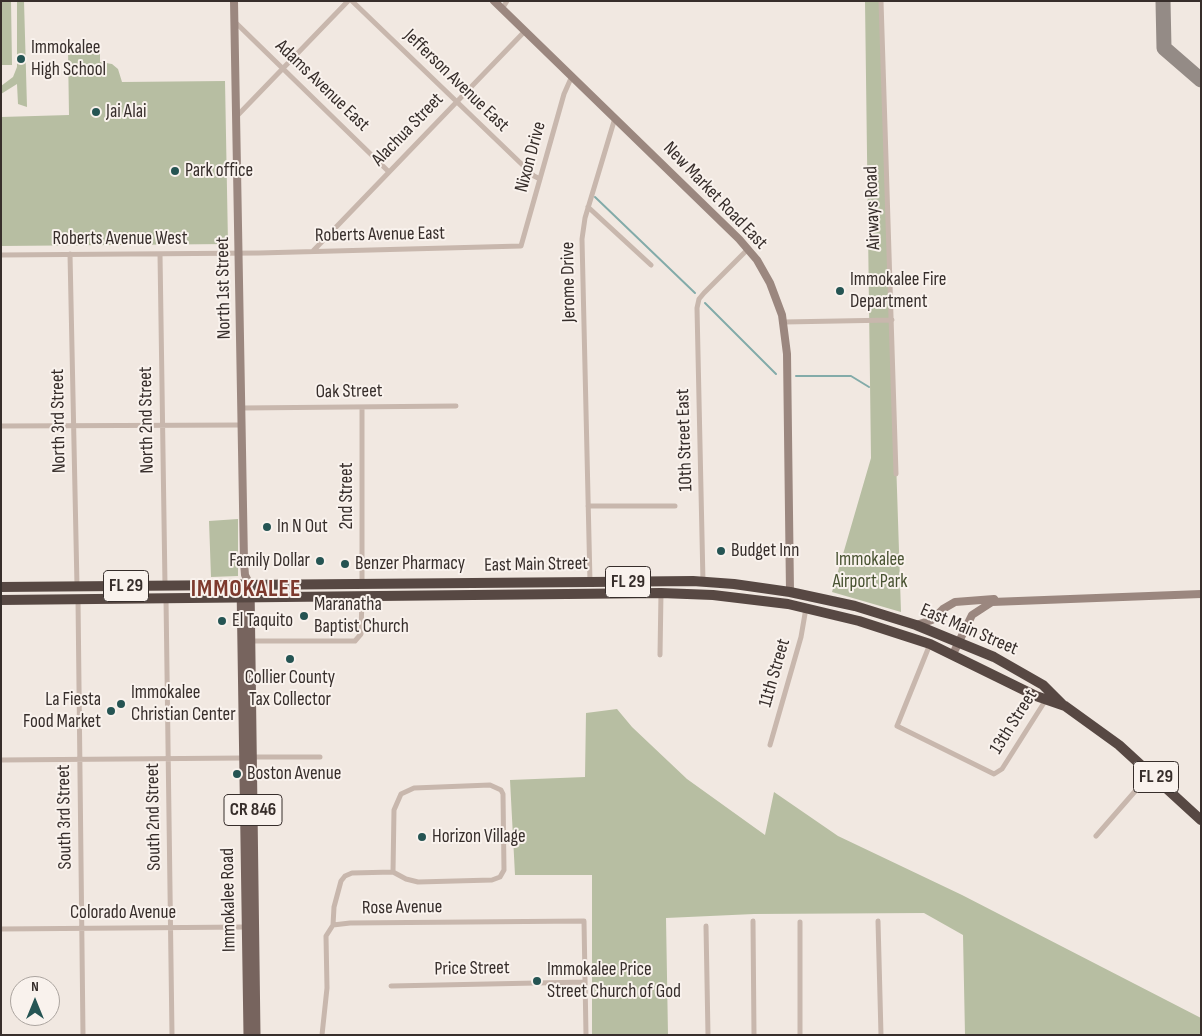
<!DOCTYPE html>
<html>
<head>
<meta charset="utf-8">
<style>
	body { margin:0 }
	#map { position:relative; width:1202px; height:1036px; overflow:hidden; background:#f1e8e1; font-family:"Sofia Sans Condensed",sans-serif }
	canvas { display:block }
	.frame { position:absolute; inset:0; border:2px solid #372e2b; pointer-events:none }
	.north { position:absolute; left:10px; top:976px; width:50px; height:50px; box-sizing:border-box; background:#f9f2ed; border:1px solid #aba49f; border-radius:50%; rotate:0deg; font-size:14px; font-weight:700; line-height:20px; text-align:center; color:#372e2b }
	.north::after { content:''; display:block; margin:auto; width:18px; height:22px; background:#255453; clip-path:polygon(50% 0,100% 100%,50% 72%,0 100%) }
</style>
</head>
<body>
<div id="map">
<canvas width="1202" height="1036"></canvas>
<div class="frame"></div>
<div class="north">N</div>
</div>
<script>
const context = document.querySelector('canvas').getContext('2d');
context.lineJoin = 'round';
function fillPath(path, color) {
  context.fillStyle = color;
  context.fill(path, 'evenodd');
}
function toPath(rows) {
  const path = new Path2D();
  for (const r of rows) {
    path.moveTo(r[0], r[1]);
    for (let i = 2; i < r.length; i += 2) path.lineTo(r[i], r[i + 1]);
  }
  return path;
}
function strokePath(path, color, width, dash) {
  context.strokeStyle = color;
  context.lineWidth = width;
  context.lineCap = dash ? 'butt' : 'round';
  context.setLineDash(dash || []);
  context.stroke(path);
}
function drawText(font, color, halo, rows, align = 'center') {
  context.font = font + ' "Sofia Sans Condensed",sans-serif';
  context.lineWidth = 4;
  context.setLineDash([]);
  context.textBaseline = 'middle';
  context.strokeStyle = halo;
  context.fillStyle = color;
  for (const [text, x, y, turn = 0] of rows) {
    context.save();
    context.translate(x, y);
    context.rotate((+turn || 0) * Math.PI / 180);
    context.textAlign = isNaN(turn) ? turn : align;
    if (halo) context.strokeText(text, 0, 0);
    context.fillText(text, 0, 0);
    context.restore();
  }
}
const green = toPath([
	[1,1,11,1,12,65,1,65],
	[17,1,24,1,27,107,18,104,17,84,1,94,1,86,13,77,17,67],
	[865,1,881,1,901,612,832,592,871,458],
	[68,50,100,50,100,62,112,64,118,69,122,82,225,81,228,244,1,246,1,117,69,115],
	[238,519,238,576,211,577,209,521],
	[617,709,632,727,687,779,765,835,774,792,838,836,962,895,1201,1018,1201,1035,965,1035,963,935,924,913,754,914,666,918,668,1035,592,1035,592,875,515,875,510,780,585,777,586,713]
]);
const stream = toPath([
	[595,197,695,293],
	[705,303,776,374],
	[796,376,851,376,869,387]
]);
const taxiway = toPath([
	[1163,1,1164,48,1201,80]
]);
const street = toPath([
	[352,1,534,176,540,179],
	[881,1,896,474],
	[502,9,507,1],
	[234,21,389,172],
	[236,117,348,1],
	[588,207,651,265],
	[313,251,525,31],
	[70,254,77,586],
	[160,254,165,585],
	[1,255,259,253,521,246,564,94,572,76],
	[784,322,892,320],
	[362,407,362,583],
	[242,408,456,406],
	[1,426,241,425],
	[588,506,675,506],
	[590,582,582,239,585,218,615,118],
	[703,582,697,308,699,299,704,293,748,249],
	[166,598,172,1035],
	[78,599,83,1035],
	[250,641,355,641,361,634,362,596],
	[930,644,897,726,994,774,1002,769,1047,698],
	[660,655,661,593],
	[770,745,801,637,806,608],
	[252,757,320,757],
	[1,760,243,758],
	[1096,836,1151,773],
	[753,921,754,1035],
	[878,921,881,1035],
	[800,922,800,1035],
	[333,925,334,907,341,881,345,876,352,873,393,872,406,879,418,882,492,880,500,877,504,870,503,794,501,790,490,785,414,788,401,794,394,810,393,872],
	[706,926,708,1035],
	[1,929,246,927],
	[391,986,585,982],
	[322,1035,327,988,326,936,333,925,350,923,584,921,586,1035]
]);
const secondary = toPath([
	[234,1,244,562,245,575,250,585],
	[494,1,739,239,757,260,770,283,782,315,787,354,790,592],
	[916,625,932,620,943,609,955,602,994,599],
	[953,654,972,615,992,602,1201,594]
]);
const primary = toPath([
	[241,584,248,1035],
	[250,585,256,1035]
]);
const highway = toPath([
	[1,587,590,582,693,581,734,584,790,592,855,606,916,625,994,657,1043,685,1063,705],
	[1,600,661,593,713,595,788,604,859,621,930,644,1036,696,1065,706,1119,745,1201,820]
]);
const markers = [
	[21,59,5,"#255453"],
	[96,112,5,"#255453"],
	[175,171,5,"#255453"],
	[840,291,5,"#255453"],
	[267,527,5,"#255453"],
	[721,551,5,"#255453"],
	[320,561,5,"#255453"],
	[345,564,5,"#255453"],
	[304,616,5,"#255453"],
	[222,621,5,"#255453"],
	[290,659,5,"#255453"],
	[121,704,5,"#255453"],
	[111,711,5,"#255453"],
	[237,774,5,"#255453"],
	[422,837,5,"#255453"],
	[537,981,5,"#255453"]
];
const shields = [
	[628,582,45],
	[126,586,45],
	[1156,777,45],
	[253,810,58]
];
const shieldNames = [
	["FL 29",628,582],
	["FL 29",126,586],
	["FL 29",1156,777],
	["CR 846",253,810]
];
const poiNames = [
	["Immokalee",31,48],
	["High School",31,70],
	["Jai Alai",106,112],
	["Park office",185,171],
	["Immokalee Fire",850,280],
	["Department",850,302],
	["In N Out",277,527],
	["Budget Inn",731,551],
	["Family Dollar",310,561,"right"],
	["Benzer Pharmacy",355,564],
	["Maranatha",314,605],
	["Baptist Church",314,627],
	["El Taquito",232,621],
	["Collier County",290,678,"center"],
	["Tax Collector",290,700,"center"],
	["Immokalee",131,693],
	["Christian Center",131,715],
	["La Fiesta",101,700,"right"],
	["Food Market",101,722,"right"],
	["Boston Avenue",247,774],
	["Horizon Village",432,837],
	["Immokalee Price",547,970],
	["Street Church of God",547,992]
];
const streetNames = [
	["Jefferson Avenue East",456,81,44],
	["Adams Avenue East",322,86,44],
	["Alachua Street",408,130,-46],
	["Nixon Drive",531,157,-75],
	["New Market Road East",715,196,46],
	["Airways Road",873,208,-92],
	["Roberts Avenue East",380,235,-1],
	["Roberts Avenue West",120,239],
	["Jerome Drive",569,282,-91],
	["North 1st Street",224,288,-91],
	["Oak Street",349,392,-1],
	["North 2nd Street",147,420,-91],
	["North 3rd Street",59,421,-91],
	["10th Street East",685,440,-92],
	["2nd Street",347,496,-90],
	["East Main Street",536,565,-1],
	["East Main Street",969,630,23],
	["11th Street",775,673,-74],
	["13th Street",1014,722,-58],
	["South 3rd Street",65,817,-91],
	["South 2nd Street",154,817,-91],
	["Immokalee Road",229,900,-91],
	["Rose Avenue",402,908,-1],
	["Colorado Avenue",123,913],
	["Price Street",472,969,-1]
];
const parkNames = [
	["Immokalee",870,560],
	["Airport Park",870,582]
];
const districtNames = [
	["IMMOKALEE",246,590]
];
fillPath(green, '#b7bea2');
strokePath(stream, '#83aba9', 2);
strokePath(taxiway, '#948b86', 15);
strokePath(street, '#c8b7ad', 5);
strokePath(secondary, '#9b877f', 8);
strokePath(primary, '#77645e', 9);
strokePath(highway, '#574843', 10);
for (const [x, y, r, color] of markers) {
  const dot = new Path2D();
  dot.arc(x, y, r, 0, 2 * Math.PI);
  context.fillStyle = color;
  context.fill(dot);
  strokePath(dot, '#f9f2ed', 2);
}
for (const [x, y, w] of shields) {
  const box = new Path2D();
  box.roundRect(x - w / 2, y - 15.5, w, 31, 4);
  context.fillStyle = '#f9f2ed';
  context.fill(box);
  strokePath(box, '#372e2b', 1);
}
drawText('bold 18px', '#372e2b', null, shieldNames);
drawText('19px', '#372e2b', '#f9f2ed', poiNames, 'left');
drawText('19px', '#372e2b', '#f9f2ed', streetNames);
drawText('19px', '#495332', '#f9f2ed', parkNames);
context.letterSpacing = '1px';
drawText('bold 24px', '#7d392d', '#f9f2ed', districtNames);
context.letterSpacing = '0px';
</script>
</body>
</html>
